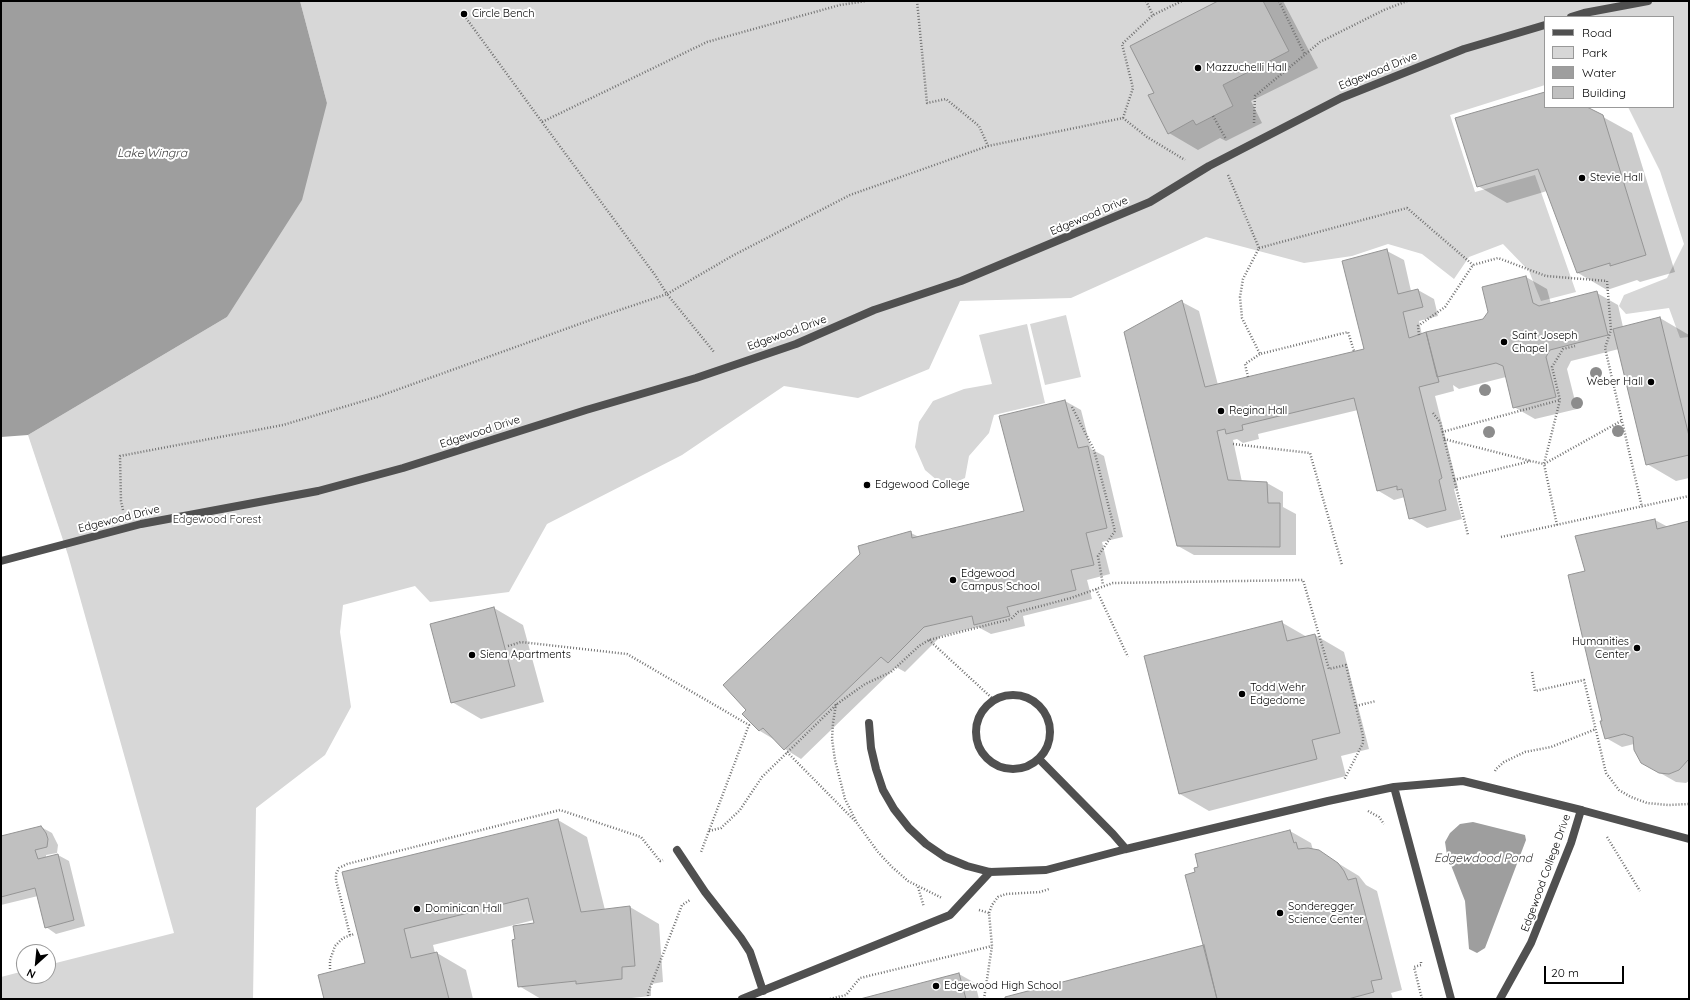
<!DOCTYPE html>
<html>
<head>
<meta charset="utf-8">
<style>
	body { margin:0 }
	#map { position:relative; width:1690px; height:1000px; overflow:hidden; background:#fff; font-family:Quicksand,sans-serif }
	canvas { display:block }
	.frame { position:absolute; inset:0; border:2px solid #000; pointer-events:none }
	.legend { position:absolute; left:1544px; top:16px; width:130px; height:92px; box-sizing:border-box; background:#fff; border:1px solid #999; margin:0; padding:5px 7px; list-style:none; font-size:12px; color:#000 }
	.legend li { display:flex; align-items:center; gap:8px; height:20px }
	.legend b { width:20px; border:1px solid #999 }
	.north { position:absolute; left:16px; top:944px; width:40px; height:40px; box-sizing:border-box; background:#fff; border:1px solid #999; border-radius:50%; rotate:207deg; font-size:11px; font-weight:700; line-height:16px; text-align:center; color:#000 }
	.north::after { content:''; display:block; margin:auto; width:14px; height:18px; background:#000; clip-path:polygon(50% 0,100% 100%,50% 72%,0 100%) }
	.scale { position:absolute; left:1544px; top:966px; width:80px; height:18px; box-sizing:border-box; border:2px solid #000; border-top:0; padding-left:5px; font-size:12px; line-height:14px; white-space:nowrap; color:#000; -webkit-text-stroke:3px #fff; paint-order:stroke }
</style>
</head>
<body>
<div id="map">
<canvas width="1690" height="1000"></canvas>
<div class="frame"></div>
<ul class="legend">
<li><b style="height:5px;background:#505050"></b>Road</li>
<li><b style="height:11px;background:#d7d7d7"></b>Park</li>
<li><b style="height:11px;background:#9e9e9e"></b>Water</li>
<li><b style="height:11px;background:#c0c0c0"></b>Building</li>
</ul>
<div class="north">N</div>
<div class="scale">20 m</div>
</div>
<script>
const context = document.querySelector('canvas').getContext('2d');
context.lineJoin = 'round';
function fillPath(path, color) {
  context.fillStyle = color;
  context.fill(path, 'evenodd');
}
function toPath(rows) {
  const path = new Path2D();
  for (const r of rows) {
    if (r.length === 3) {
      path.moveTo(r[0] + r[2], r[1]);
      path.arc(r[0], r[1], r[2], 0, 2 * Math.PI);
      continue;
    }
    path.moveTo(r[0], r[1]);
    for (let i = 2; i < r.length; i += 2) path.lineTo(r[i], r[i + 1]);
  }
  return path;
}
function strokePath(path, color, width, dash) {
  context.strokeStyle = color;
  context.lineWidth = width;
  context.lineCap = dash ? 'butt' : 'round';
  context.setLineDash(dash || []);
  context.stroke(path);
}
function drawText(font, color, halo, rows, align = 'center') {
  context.font = font + ' Quicksand,sans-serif';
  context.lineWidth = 4;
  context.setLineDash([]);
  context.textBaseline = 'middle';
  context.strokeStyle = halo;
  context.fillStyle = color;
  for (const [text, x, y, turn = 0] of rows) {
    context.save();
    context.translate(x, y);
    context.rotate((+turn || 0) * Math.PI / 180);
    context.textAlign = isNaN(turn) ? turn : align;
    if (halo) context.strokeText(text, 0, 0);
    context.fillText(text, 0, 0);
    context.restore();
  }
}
const green = toPath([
	[300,1,1689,1,1689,337,1680,338,1669,308,1626,314,1619,306,1624,295,1667,278,1684,244,1660,171,1628,107,1673,107,1673,17,1545,17,1545,85,1450,115,1475,192,1535,175,1576,292,1541,301,1529,271,1503,244,1469,257,1454,279,1422,254,1388,244,1352,256,1304,263,1206,237,1071,298,960,301,929,369,858,398,784,386,682,455,547,524,509,592,430,602,415,586,343,605,340,632,351,707,325,755,256,808,253,999,1,999,1,977,24,971,24,976,48,976,48,965,174,933,68,555,28,435,227,317,327,103],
	[1066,315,1081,377,1045,385,1030,324],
	[1027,324,1045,403,994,415,989,433,969,456,965,478,945,487,925,470,915,447,919,422,933,401,964,389,992,384,979,335]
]);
const water = toPath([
	[1,1,300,1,327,103,302,200,227,317,28,435,1,437],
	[1473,822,1525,835,1526,840,1485,948,1477,953,1469,949,1465,901,1447,855,1445,842,1450,833,1460,824]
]);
const shadow = toPath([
	[1221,1,1283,1,1318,68,1251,101,1262,123,1226,141,1220,138,1198,150,1169,133,1155,93],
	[1545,93,1545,107,1585,107,1632,133,1675,272,1640,282,1637,280,1607,290,1578,273,1547,191,1507,203,1478,186],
	[1387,251,1404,260,1411,291,1418,290,1434,299,1438,316,1419,321,1422,335,1483,319,1526,277,1547,289,1551,304,1597,293,1618,305,1623,327,1660,318,1689,335,1689,478,1676,481,1647,464,1619,349,1571,361,1567,369,1577,409,1535,419,1514,407,1506,377,1459,389,1453,385,1454,391,1435,396,1458,488,1454,489,1462,519,1427,528,1410,518,1405,497,1394,500,1377,490,1358,410,1258,434,1259,439,1243,443,1237,439,1233,440,1242,482,1267,483,1283,492,1283,507,1296,514,1296,555,1194,555,1178,546,1125,333,1182,302,1199,311,1218,385,1365,350],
	[1065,401,1081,410,1091,449,1104,456,1123,537,1102,542,1110,574,1087,580,1092,599,1023,616,1025,626,991,634,978,627,941,636,905,672,896,667,801,759,785,749,775,740,760,731,911,533,919,537,1025,512],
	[1655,520,1668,527,1689,522,1689,781,1686,783,1676,782,1641,762,1634,744,1622,747,1606,738,1603,721,1586,572],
	[494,608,523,625,544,702,481,719,452,702],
	[1281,622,1307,637,1315,635,1344,652,1369,749,1341,756,1346,776,1209,811,1180,794],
	[558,820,587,837,605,910,630,907,659,924,663,982,651,984,651,996,622,999,601,998,541,999,519,986,535,924,534,920,433,945,435,953,437,953,466,970,473,999,325,999,366,964,343,872],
	[41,827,52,833,58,845,57,853,46,855,46,858,58,855,69,861,85,926,56,934,46,927,38,896,1,905,1,837],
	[1290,831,1311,843,1313,850,1318,851,1359,876,1366,885,1377,891,1402,990,1391,993,1393,999,1001,999,1205,946,1196,873,1200,867,1196,854],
	[959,974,975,983,979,999,864,999]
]);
const building = toPath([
	[1218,1,1263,1,1289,51,1223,85,1233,106,1196,125,1193,120,1168,134,1148,95,1154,93,1130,46,1218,1],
	[1545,92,1545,107,1587,107,1603,115,1646,255,1610,266,1610,263,1577,273,1538,169,1477,187,1455,118,1545,92],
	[1387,249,1398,294,1418,289,1423,307,1403,312,1409,338,1426,332,1439,382,1419,387,1442,478,1439,480,1446,510,1409,519,1402,489,1397,490,1397,486,1377,491,1354,398,1242,425,1243,430,1226,434,1225,429,1217,431,1228,480,1267,482,1268,503,1280,503,1280,547,1177,546,1124,332,1182,300,1205,387,1364,349,1342,261,1387,249],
	[1526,276,1533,303,1539,306,1597,291,1608,335,1550,350,1546,357,1556,397,1513,408,1503,366,1496,363,1437,377,1426,332,1483,319,1488,312,1482,287,1526,276],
	[1660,317,1689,436,1689,455,1646,465,1613,329,1660,317],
	[1065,400,1078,448,1088,446,1107,528,1086,533,1094,565,1071,570,1076,590,1007,607,1010,616,974,625,972,616,924,627,888,663,881,657,784,750,763,728,759,731,742,714,746,710,723,685,860,554,858,546,911,531,912,538,1024,511,999,416,1065,400],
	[1655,519,1657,529,1689,521,1689,759,1679,770,1669,774,1659,773,1641,763,1634,750,1633,737,1624,734,1605,739,1600,721,1602,721,1568,575,1585,571,1575,536,1655,519],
	[494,607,515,686,451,703,430,624,494,607],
	[1282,621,1287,641,1315,634,1340,733,1312,740,1317,759,1179,794,1144,656,1282,621],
	[558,819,581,912,630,906,635,966,622,967,622,979,576,984,576,981,518,987,512,940,515,939,513,926,534,923,528,898,404,929,411,958,437,952,449,999,324,999,318,975,365,963,342,872,558,819],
	[41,826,46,833,48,839,47,847,35,850,38,859,58,854,74,920,45,928,35,888,1,897,1,836,41,826],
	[1290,830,1294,843,1296,842,1298,849,1308,848,1319,850,1338,863,1344,871,1348,880,1356,878,1382,979,1371,981,1374,992,1348,999,1217,999,1185,875,1195,872,1194,868,1198,867,1195,854,1290,830],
	[1204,945,1217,999,1005,999,1005,997,1204,945],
	[959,973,966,999,860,999,959,973]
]);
const path = toPath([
	[917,1,927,103,946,99,979,126,988,146],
	[1146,1,1153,15],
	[1279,1,1305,55],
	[466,18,542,122,707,42,840,5,866,1],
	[1213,116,1226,139],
	[1123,118,1133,88,1122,44,1153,15,1182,1],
	[542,122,655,275,667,294,732,256,850,195,988,146,1123,118,1147,137,1185,160],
	[1254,123,1255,96,1320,42,1384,10,1407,1],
	[1228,175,1259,248,1243,279,1240,297,1242,318,1260,354,1348,332,1354,351],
	[1259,248,1407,208,1473,265],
	[1419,335,1418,326,1445,307,1473,265,1498,258,1546,276,1607,281,1611,330,1605,348,1642,507],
	[1248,377,1245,364,1260,354],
	[1072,407,1094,450,1115,531,1098,556,1103,585],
	[1433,413,1440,422,1468,535],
	[1442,432,1560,400],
	[1444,439,1531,461],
	[1233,444,1310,453,1342,565],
	[1454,480,1531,461,1544,464,1621,421],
	[123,510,121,501,120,456,283,425,377,397,596,318,667,294,714,352],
	[1557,525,1544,464,1560,400,1552,367,1563,349,1575,346],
	[1501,537,1689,496],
	[1096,589,1128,657],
	[929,640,994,700],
	[508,646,521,642,627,654,749,725,701,852],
	[1532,672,1535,691,1584,680,1606,773,1619,790,1631,797,1647,803,1668,805,1689,804],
	[836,704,833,723,832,739,835,760,845,799,857,823,878,852,892,867,908,881,942,898],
	[1356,706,1376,701],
	[787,752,855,821],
	[1495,771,1496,769,1504,762,1525,752,1551,747,1596,729],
	[1368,811,1379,817,1384,824],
	[709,831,721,828,740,810,762,777,837,704,865,684,891,672,919,646,929,640,1011,619,1018,612,1071,598,1113,583,1303,580,1329,669,1346,665,1363,736,1363,743,1344,780],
	[1607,837,1640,891],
	[918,887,924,907],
	[979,910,989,913],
	[350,935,336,880,336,874,339,868,347,864,560,810,641,837,660,861,663,860],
	[1421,962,1421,965,1414,967,1422,999],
	[330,969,330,960,335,946,343,938,354,934],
	[648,999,648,993,682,905,690,900],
	[830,999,846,995,860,978,992,946],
	[984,999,992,946,989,913,992,905,998,897,1006,894,1040,892,1049,889]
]);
const lane = toPath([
	[1571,17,1584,13,1648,1],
	[1,561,141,524,318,491,403,468,586,410,696,378,796,344,874,310,961,281,1150,202,1209,166,1341,98,1464,49,1545,25],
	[1013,732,37],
	[869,723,871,748,876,769,883,790,894,809,909,828,926,844,945,857,967,866,990,872,1046,870,1126,849,1328,801,1394,787,1463,781,1581,810],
	[1039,759,1113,834,1126,849],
	[1394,787,1451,999],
	[677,850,705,892,741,938,750,952,763,991],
	[742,999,950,915,990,872]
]);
const street = toPath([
	[1500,999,1531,943,1571,843,1581,810,1689,839]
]);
const trees = [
	[1596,373],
	[1485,390],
	[1577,403],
	[1618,431],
	[1489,432]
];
const markers = [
	[464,14,4,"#000"],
	[1198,68,4,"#000"],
	[1582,178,4,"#000"],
	[1504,342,4,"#000"],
	[1651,382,4,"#000"],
	[1221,411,4,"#000"],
	[867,485,4,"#000"],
	[953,580,4,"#000"],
	[1637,648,4,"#000"],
	[472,655,4,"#000"],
	[1242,694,4,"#000"],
	[417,909,4,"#000"],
	[1280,913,4,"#000"],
	[936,986,4,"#000"]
];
const poiNames = [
	["Circle Bench",472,14],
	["Mazzuchelli Hall",1206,68],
	["Stevie Hall",1590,178],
	["Saint Joseph",1512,336],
	["Chapel",1512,349],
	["Weber Hall",1643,382,"right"],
	["Regina Hall",1229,411],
	["Edgewood College",875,485],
	["Edgewood",961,574],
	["Campus School",961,587],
	["Humanities",1629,642,"right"],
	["Center",1629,655,"right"],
	["Siena Apartments",480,655],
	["Todd Wehr",1250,688],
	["Edgedome",1250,701],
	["Sonderegger",1288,907],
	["Science Center",1288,920],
	["Dominican Hall",425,909],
	["Edgewood High School",944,986]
];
const streetNames = [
	["Edgewood Drive",1378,71,-22],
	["Edgewood Drive",1089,216,-23],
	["Edgewood Drive",787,333,-20],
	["Edgewood Drive",480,432,-18],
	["Edgewood Drive",119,519,-14],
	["Edgewood College Drive",1546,873,-70]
];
const parkNames = [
	["Edgewood Forest",217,520]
];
const waterNames = [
	["Lake Wingra",152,153],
	["Edgewdood Pond",1483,858]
];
fillPath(green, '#d7d7d7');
fillPath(water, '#9e9e9e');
fillPath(shadow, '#0003');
fillPath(building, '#c0c0c0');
strokePath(building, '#949494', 1);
strokePath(path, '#727272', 2.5, [1, 2]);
strokePath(lane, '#505050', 8);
strokePath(street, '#505050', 8);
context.fillStyle = '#8c8c8c';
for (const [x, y] of trees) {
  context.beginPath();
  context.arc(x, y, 6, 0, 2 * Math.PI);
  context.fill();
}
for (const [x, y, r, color] of markers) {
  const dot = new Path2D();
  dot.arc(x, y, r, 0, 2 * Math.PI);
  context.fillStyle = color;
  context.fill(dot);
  strokePath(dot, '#fff', 1.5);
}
drawText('11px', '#000', '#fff', poiNames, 'left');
drawText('11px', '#000', '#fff', streetNames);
drawText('11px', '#2e2e2e', '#fff', parkNames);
drawText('italic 12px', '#3f3f3f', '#fff', waterNames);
</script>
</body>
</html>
